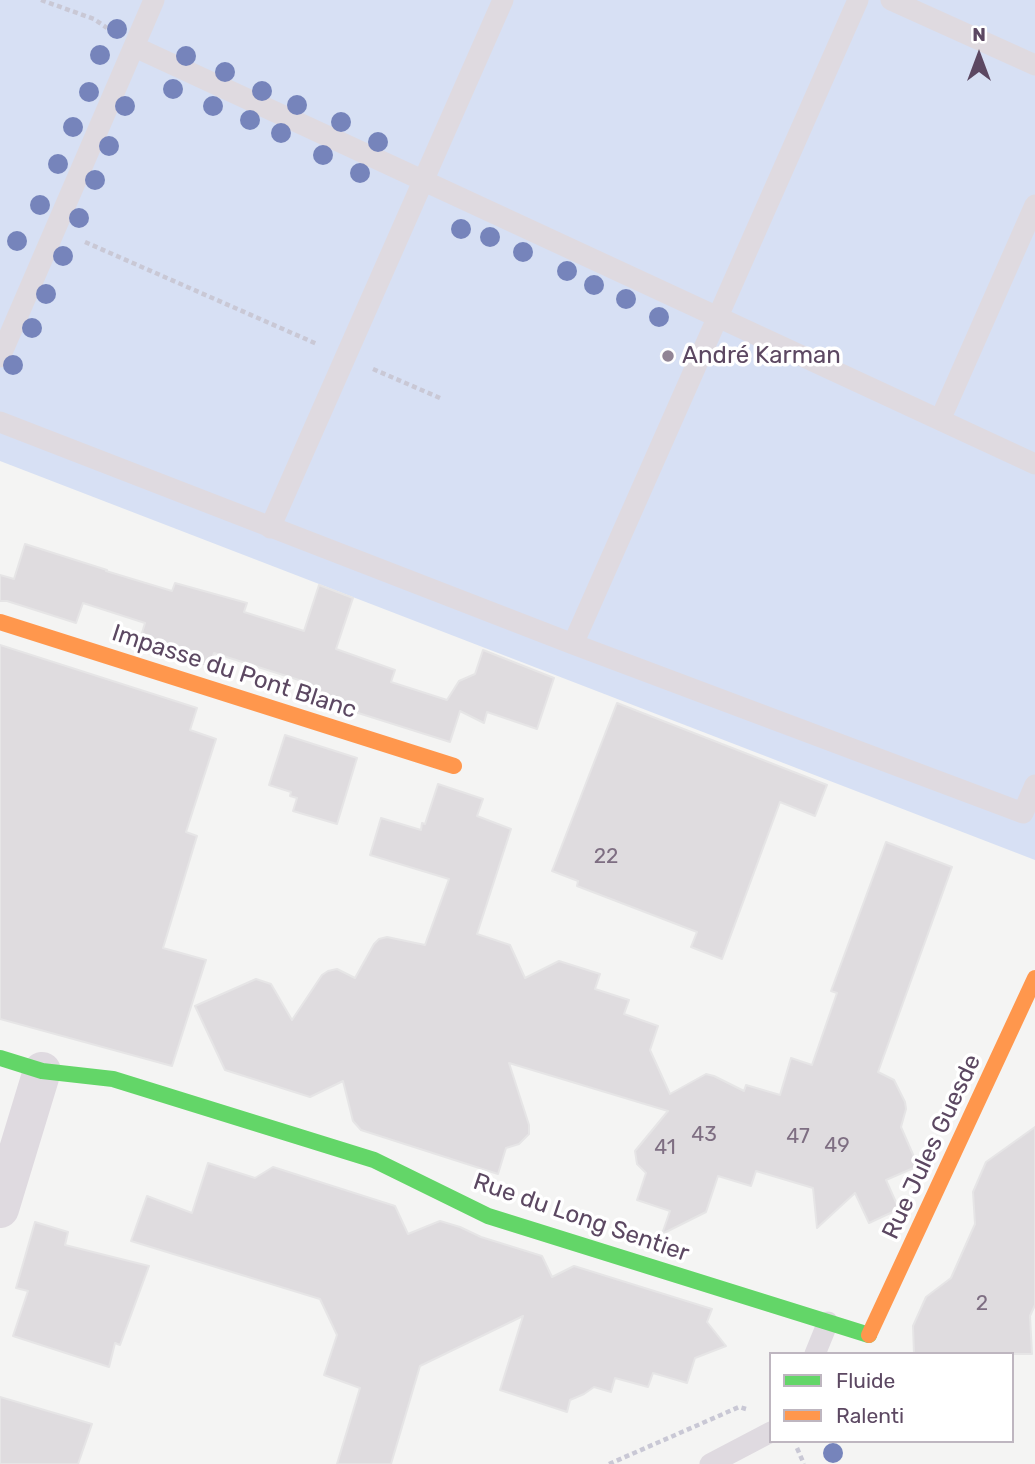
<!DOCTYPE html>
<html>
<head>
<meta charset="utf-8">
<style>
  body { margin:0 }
  #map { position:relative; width:1035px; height:1464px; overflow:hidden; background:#f4f4f3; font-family:Rubik,sans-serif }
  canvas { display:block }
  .legend { position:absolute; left:769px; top:1352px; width:245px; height:91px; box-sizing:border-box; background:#fff; border:2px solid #beb6c0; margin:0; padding:9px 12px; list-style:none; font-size:21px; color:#5c4862 }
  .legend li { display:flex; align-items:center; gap:14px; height:35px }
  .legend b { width:35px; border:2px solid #beb6c0 }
  .north { position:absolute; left:944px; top:21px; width:70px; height:70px; -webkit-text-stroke:5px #fff; paint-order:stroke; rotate:0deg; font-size:19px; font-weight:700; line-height:28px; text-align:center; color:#5c4862 }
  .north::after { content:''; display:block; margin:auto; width:24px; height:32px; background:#5c4862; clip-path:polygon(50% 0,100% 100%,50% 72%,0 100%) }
</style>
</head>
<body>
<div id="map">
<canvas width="1035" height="1464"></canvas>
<ul class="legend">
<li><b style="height:9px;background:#63d668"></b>Fluide</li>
<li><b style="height:9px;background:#ff974d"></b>Ralenti</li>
</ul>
<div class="north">N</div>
</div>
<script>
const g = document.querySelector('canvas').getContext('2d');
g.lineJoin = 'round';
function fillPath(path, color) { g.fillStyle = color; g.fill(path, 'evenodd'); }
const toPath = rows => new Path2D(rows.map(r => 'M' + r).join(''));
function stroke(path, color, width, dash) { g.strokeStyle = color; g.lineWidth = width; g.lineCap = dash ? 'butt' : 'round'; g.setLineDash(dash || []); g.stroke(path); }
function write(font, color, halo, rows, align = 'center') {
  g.font = font + ' Rubik,sans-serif'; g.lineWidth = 7; g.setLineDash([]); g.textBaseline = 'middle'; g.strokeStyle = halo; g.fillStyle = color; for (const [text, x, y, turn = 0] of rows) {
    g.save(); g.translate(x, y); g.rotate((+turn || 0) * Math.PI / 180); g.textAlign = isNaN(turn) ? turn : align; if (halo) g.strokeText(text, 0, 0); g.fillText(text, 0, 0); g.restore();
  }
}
fillPath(toPath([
  [0,0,1035,0,1035,860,0,461]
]), '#d7e0f4');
const building = toPath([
  [25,544,107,570,106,571,172,591,175,583,247,603,244,612,304,631,319,585,353,598,336,649,395,670,391,682,447,700,459,681,475,674,483,650,554,678,537,729,487,712,484,723,460,711,450,742,298,694,302,681,214,653,210,666,139,643,145,623,83,603,76,623,7,601,0,601,0,575,14,579,25,544],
  [0,645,197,708,190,730,216,739,186,832,197,836,163,948,206,960,172,1066,0,1019,0,645],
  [617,703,827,785,815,816,780,802,722,959,691,947,697,932,577,886,578,881,552,871,617,703],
  [285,735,357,758,337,824,293,811,297,798,290,796,291,792,269,785,285,735],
  [438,784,483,799,477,816,511,829,477,934,510,945,525,978,559,961,600,974,595,989,629,1000,624,1014,658,1026,650,1050,670,1094,706,1074,714,1076,744,1091,746,1085,780,1095,791,1058,812,1065,837,993,831,991,886,842,952,867,878,1072,894,1080,905,1102,906,1109,901,1127,918,1166,886,1180,899,1209,869,1223,855,1193,817,1228,813,1188,756,1171,751,1186,718,1176,706,1212,662,1234,670,1211,637,1200,646,1173,637,1164,635,1151,668,1111,509,1063,529,1125,529,1134,519,1144,506,1148,498,1174,361,1130,353,1121,343,1081,310,1097,225,1070,195,1006,256,979,271,984,292,1020,322,975,328,971,337,969,355,978,374,944,379,939,387,937,425,945,449,879,370,855,381,818,421,830,422,823,425,824,438,784],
  [1035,1127,1035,1305,1030,1316,1032,1354,914,1354,913,1326,926,1297,951,1278,975,1224,973,1192,986,1162,1035,1127],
  [208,1163,255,1178,273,1167,395,1206,408,1234,440,1221,460,1227,481,1237,542,1256,552,1277,574,1266,712,1309,707,1322,726,1346,695,1358,687,1383,653,1373,648,1387,615,1378,611,1392,594,1387,584,1394,570,1400,567,1412,500,1390,523,1316,420,1366,391,1464,337,1464,360,1388,324,1375,337,1335,320,1299,131,1241,147,1196,192,1213,208,1163],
  [35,1222,68,1232,65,1245,149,1266,120,1345,115,1343,109,1367,13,1336,28,1291,16,1288,35,1222],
  [0,1397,92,1424,78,1464,0,1464,0,1397]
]);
fillPath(building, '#dfdcdf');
stroke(building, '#e6e5e6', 2);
stroke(toPath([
  [41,0,94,19,107,28],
  [85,242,317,344],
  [373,369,440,398],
  [797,1448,804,1464],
  [609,1464,739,1407,746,1409]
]), '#c9c8d5', 4.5, [5, 3.5]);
stroke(toPath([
  [891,0,1035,65],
  [135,47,1035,464],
  [0,357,154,0],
  [940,420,1035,205],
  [0,422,573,644,1023,813,1035,785],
  [270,528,503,0],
  [573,644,858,0],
  [815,1354,828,1322],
  [710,1464,771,1432]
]), '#dfdae0', 21);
stroke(toPath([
  [0,1209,42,1071]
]), '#dfdae0', 38);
stroke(toPath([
  [0,1058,42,1071,113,1079,374,1160,488,1216,869,1335]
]), '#63d668', 16);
stroke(toPath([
  [0,622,454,766],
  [869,1335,1035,978]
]), '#ff974d', 16);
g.fillStyle = '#7684bb';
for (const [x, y] of [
  [117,29],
  [100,55],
  [186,56],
  [225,72],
  [173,89],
  [262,91],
  [89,92],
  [297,105],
  [125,106],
  [213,106],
  [250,120],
  [341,122],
  [73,127],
  [281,133],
  [378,142],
  [109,146],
  [323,155],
  [58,164],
  [360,173],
  [95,180],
  [40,205],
  [79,218],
  [461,229],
  [490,237],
  [17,241],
  [523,252],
  [63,256],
  [567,271],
  [594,285],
  [46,294],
  [626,299],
  [659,317],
  [32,328],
  [13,365],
  [833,1453]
]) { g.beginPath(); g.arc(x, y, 10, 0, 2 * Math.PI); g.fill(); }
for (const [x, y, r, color] of [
  [668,356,7,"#918495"]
]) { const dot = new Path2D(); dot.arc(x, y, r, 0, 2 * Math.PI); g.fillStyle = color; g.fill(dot); stroke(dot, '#fff', 2.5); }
write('21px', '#7e6e82', null, [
  ["22",606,857],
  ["43",704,1135],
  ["47",798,1137],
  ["49",837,1146],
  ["41",665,1148],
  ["2",982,1304]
]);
write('24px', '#5c4862', '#fff', [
  ["André Karman",682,356]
], 'left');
write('24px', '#5c4862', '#fff', [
  ["Impasse du Pont Blanc",234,672,18],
  ["Rue Jules Guesde",932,1147,-65],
  ["Rue du Long Sentier",581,1218,19]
]);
</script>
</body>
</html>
